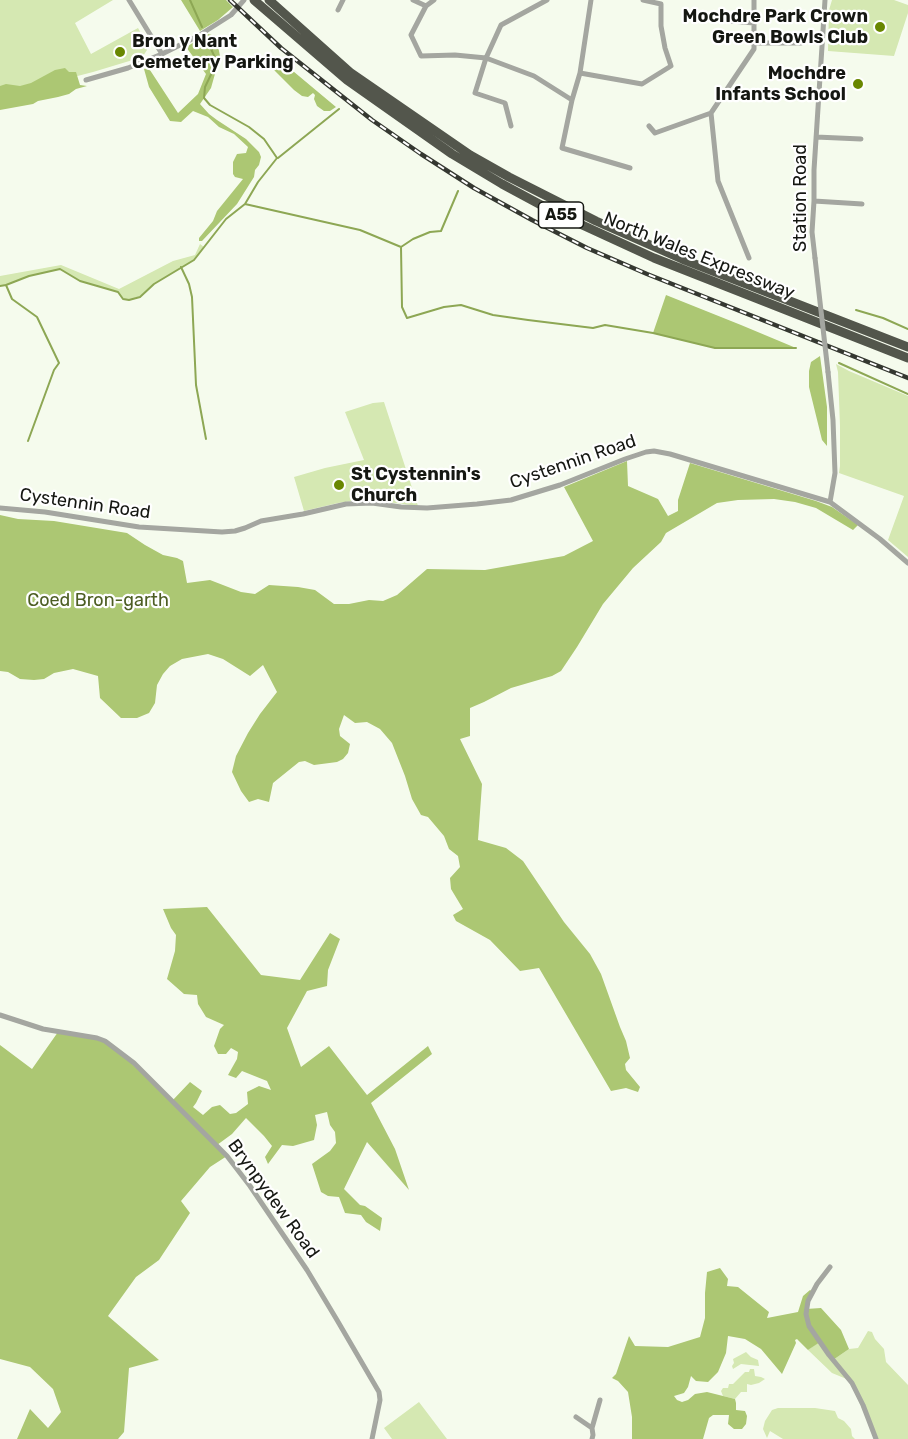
<!DOCTYPE html>
<html>
<head>
<meta charset="utf-8">
<style>
  body { margin:0 }
  canvas { display:block; background:#f5fbed }
</style>
</head>
<body>
<canvas width="908" height="1439"></canvas>
<script>
const g = document.querySelector('canvas').getContext('2d');
g.lineJoin = 'round';
function fillPath(path, color) { g.fillStyle = color; g.fill(path, 'evenodd'); }
const toPath = rows => new Path2D(rows.map(r => 'M' + r).join(''));
function stroke(path, color, width, dash) { g.strokeStyle = color; g.lineWidth = width; g.lineCap = dash ? 'butt' : 'round'; g.setLineDash(dash || []); g.stroke(path); }
function write(font, color, halo, rows, align = 'center') {
  g.font = font + ' Rubik,sans-serif'; g.lineWidth = 4.5; g.setLineDash([]); g.textBaseline = 'middle'; g.strokeStyle = halo; g.fillStyle = color; for (const [text, x, y, turn = 0] of rows) {
    g.save(); g.translate(x, y); g.rotate((+turn || 0) * Math.PI / 180); g.textAlign = isNaN(turn) ? turn : align; if (halo) g.strokeText(text, 0, 0); g.fillText(text, 0, 0); g.restore();
  }
}
fillPath(toPath([
  [0,0,113,0,75,23,91,54,138,28,147,44,147,50,143,56,136,59,93,72,0,96],
  [832,0,894,0,908,5,908,13,894,56,828,51,829,10],
  [200,244,204,247,194,260,154,284,140,296,129,300,123,299,118,292,80,281,60,269,29,276,6,285,0,286,0,276,61,265,119,289,173,261,195,255],
  [836,364,849,371,908,396,908,557,888,540,904,496,839,473,840,466,840,426,838,372],
  [384,402,418,506,366,499,338,503,304,511,294,477,325,468,364,460,345,412,373,403],
  [868,1331,872,1332,875,1339,884,1349,886,1362,908,1385,908,1439,876,1439,849,1380,832,1373,808,1350,819,1342,833,1360,849,1349,858,1348],
  [746,1352,751,1357,758,1360,759,1366,741,1364,733,1369,732,1366,734,1363,733,1359],
  [750,1369,754,1369,755,1376,761,1377,765,1379,759,1383,751,1385,747,1384,747,1392,741,1392,735,1399,723,1396,721,1391,723,1388,728,1388,729,1384,733,1384,745,1372,749,1372],
  [419,1402,447,1439,392,1439,384,1428],
  [778,1408,815,1408,835,1411,838,1418,844,1421,851,1429,852,1436,855,1439,783,1439,770,1431,767,1438,763,1429,765,1421,772,1410]
]), '#d5e8b2');
fillPath(toPath([
  [181,0,226,0,233,7,218,20,200,31],
  [208,34,216,36,220,56,211,88,200,104,209,114,217,120,246,139,259,152,261,157,259,165,255,170,254,177,237,204,202,241,199,241,199,238,213,221,217,211,243,179,235,177,233,174,233,162,237,154,246,153,248,147,234,134,219,127,208,117,193,111,181,122,170,121,149,87,144,69,148,67,178,113,198,94,206,74,186,47],
  [275,56,336,107,330,111,324,111,317,106,314,99,315,95,313,93,308,97,302,96,294,90,267,63],
  [65,68,69,72,76,72,80,85,87,86,76,89,69,94,58,97,38,101,33,104,0,110,0,86,6,84,20,86,31,83,55,70],
  [666,295,741,325,796,348,715,348,653,333],
  [820,356,827,407,827,446,822,440,809,387,809,371,811,362],
  [627,461,628,486,658,499,668,516,678,511,678,500,690,463,816,501,832,507,858,525,853,530,816,508,795,502,774,499,738,500,717,503,666,533,661,542,633,568,603,604,577,647,561,671,552,676,511,688,484,702,470,708,470,736,460,739,482,784,478,840,506,848,523,861,564,922,590,954,601,974,620,1027,626,1041,630,1058,625,1064,626,1070,640,1087,638,1092,626,1088,611,1091,539,968,520,971,490,940,456,921,453,915,463,909,451,889,450,878,460,867,458,856,449,849,444,836,428,817,421,815,412,799,405,776,392,743,380,729,367,722,355,723,344,715,339,729,340,736,350,744,348,753,343,759,337,762,314,765,305,761,299,762,273,783,269,802,258,799,249,802,241,791,232,772,236,756,248,733,260,714,277,692,263,665,250,676,223,659,208,654,182,659,170,666,163,674,157,685,155,703,149,713,137,718,121,718,100,698,98,676,73,669,54,673,44,679,34,680,20,679,8,672,0,671,0,515,18,519,54,521,127,533,145,545,163,555,177,558,183,561,187,583,210,580,241,592,255,594,269,585,298,587,315,590,334,604,349,604,369,600,383,601,397,595,427,569,485,570,564,556,593,541,564,487],
  [207,907,261,975,300,980,330,933,340,939,328,970,327,986,307,991,287,1028,301,1067,329,1046,367,1095,428,1046,432,1054,371,1103,395,1149,409,1190,367,1142,344,1189,360,1205,365,1206,382,1218,380,1231,366,1222,361,1215,345,1213,339,1197,328,1196,321,1192,312,1164,330,1151,336,1143,335,1132,330,1125,327,1112,315,1115,317,1125,314,1140,293,1146,282,1145,268,1164,265,1157,272,1146,264,1136,246,1118,232,1134,217,1145,227,1156,210,1167,181,1201,190,1213,159,1260,136,1277,108,1316,159,1360,129,1368,124,1432,118,1439,17,1439,30,1409,48,1428,61,1412,53,1389,30,1367,0,1359,0,1045,32,1069,58,1032,97,1038,115,1048,172,1101,190,1082,202,1091,196,1103,193,1107,203,1115,212,1107,220,1105,230,1114,236,1113,248,1104,247,1092,259,1086,271,1090,267,1081,242,1071,236,1078,228,1075,237,1059,238,1052,231,1048,226,1054,218,1054,214,1046,220,1029,224,1025,206,1017,198,1004,197,995,184,994,167,979,175,951,176,935,171,928,163,909],
  [720,1268,728,1279,727,1286,738,1287,769,1312,767,1318,798,1312,803,1296,810,1290,813,1292,806,1309,821,1308,841,1330,849,1349,833,1360,820,1342,808,1350,797,1339,795,1340,796,1343,782,1374,761,1349,745,1339,728,1336,726,1353,718,1372,708,1382,696,1381,691,1376,688,1387,684,1393,674,1396,677,1400,682,1402,688,1400,695,1394,707,1392,735,1399,736,1403,736,1410,745,1411,747,1416,746,1424,742,1429,734,1429,728,1424,729,1415,713,1415,709,1418,703,1439,632,1439,632,1417,628,1392,618,1381,612,1378,616,1374,629,1336,635,1346,668,1347,700,1337,705,1318,705,1293,707,1272]
]), '#acc773');
stroke(toPath([
  [190,0,202,27],
  [278,158,339,109],
  [245,204,360,230,401,247,402,307,407,318,444,307,461,305,493,315,528,320,593,328,605,325,653,333,715,348,796,348],
  [401,247,413,239,430,232,441,231,458,191],
  [181,267,189,284,192,297,196,385,206,439],
  [6,285,12,299,37,317,59,363,54,370,28,441],
  [0,286,6,285,29,276,60,269,80,281,118,292,123,299,129,300,140,297,154,284,194,260,226,219,245,204,258,182,277,158,264,139,249,127,210,105,204,98,205,87,217,62,206,38],
  [856,310,883,318,908,329],
  [839,363,908,394]
]), '#8da754', 2);
stroke(toPath([
  [129,0,162,54],
  [413,0,426,6],
  [434,0,426,6,411,35,421,56,455,55,486,58,534,76,572,100],
  [591,0,580,73,572,100,562,148,630,168],
  [338,10,343,0],
  [696,18,754,23],
  [754,43,801,43],
  [580,73,642,84,671,66,665,48,661,26,661,4,643,0],
  [86,80,128,68,162,54,198,36,231,15,244,0],
  [511,126,505,103,475,93,486,58,501,25,547,0],
  [649,126,655,133,711,113],
  [816,137,861,139],
  [814,201,862,204],
  [749,258,718,181,711,113,754,49,754,0],
  [815,258,812,232,814,201,814,170,825,0],
  [828,372,833,420,835,473,830,502],
  [0,508,45,512,139,527,222,532,235,531,245,528,261,521,303,514,346,504,372,503,401,507,427,508,477,504,511,500,560,485,625,459,646,452,654,451,670,454,830,502,880,539,908,563],
  [0,1015,43,1029,97,1038,105,1041,134,1063,227,1156,250,1186,307,1270,337,1320,379,1392,380,1400,372,1439],
  [830,1267,817,1284,808,1301,806,1314,809,1326,829,1355,852,1383,863,1405,876,1439],
  [576,1417,592,1428,593,1435,592,1439],
  [592,1428,600,1400]
]), '#a4a6a0', 5);
stroke(toPath([
  [254,0,347,80,452,154,502,184,554,212,654,258,908,358],
  [269,0,351,73,470,155,509,177,596,221,682,259,908,347]
]), '#53564c', 9);
const rail = toPath([
  [230,0,281,48,372,120,421,154,474,188,532,220,587,248,647,274,908,378]
]);
stroke(rail, '#353831', 4.5);
stroke(rail, '#fff', 2, [7]);
stroke(toPath([
  [815,258,828,372]
]), '#a4a6a0', 5);
for (const [x, y, r, color] of [
  [880,27,6,"#698700"],
  [120,52,6,"#698700"],
  [858,84,6,"#698700"],
  [339,485,6,"#698700"]
]) { const dot = new Path2D(); dot.arc(x, y, r, 0, 2 * Math.PI); g.fillStyle = color; g.fill(dot); stroke(dot, '#fff', 2); }
for (const [x, y, w] of [
  [561,215,45]
]) { const box = new Path2D(); box.roundRect(x - w / 2, y - 13, w, 26, 4.5); g.fillStyle = '#fff'; g.fill(box); stroke(box, '#151712', 1.5); }
write('bold 16px', '#151712', null, [
  ["A55",561,215]
]);
write('bold 18px', '#151712', '#fff', [
  ["Mochdre Park Crown",868,17],
  ["Green Bowls Club",868,38],
  ["Bron y Nant",132,42,"left"],
  ["Cemetery Parking",132,63,"left"],
  ["Mochdre",846,74],
  ["Infants School",846,95],
  ["St Cystennin's",351,475,"left"],
  ["Church",351,496,"left"]
], 'right');
write('18px', '#151712', '#fff', [
  ["Station Road",801,198,-90],
  ["North Wales Expressway",699,256,22],
  ["Cystennin Road",573,462,-19],
  ["Cystennin Road",85,504,8],
  ["Brynpydew Road",273,1199,54]
]);
write('18px', '#4d5e23', '#fff', [
  ["Coed Bron-garth",98,601]
]);
</script>
</body>
</html>
